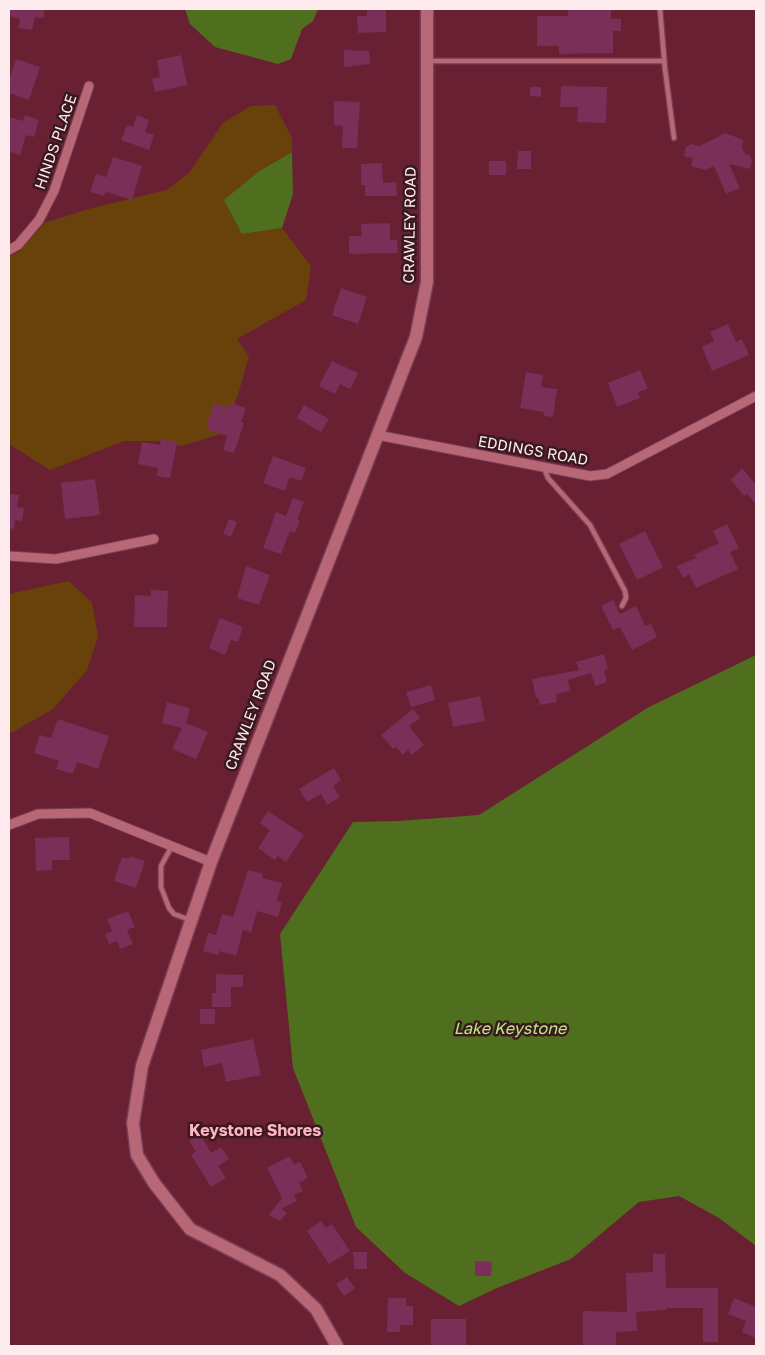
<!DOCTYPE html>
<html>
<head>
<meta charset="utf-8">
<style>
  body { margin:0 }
  #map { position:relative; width:765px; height:1355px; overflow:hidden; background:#682032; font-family:"Golos Text",sans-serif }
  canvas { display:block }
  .frame { position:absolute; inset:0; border:10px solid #feebee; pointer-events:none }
</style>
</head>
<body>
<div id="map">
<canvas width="765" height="1355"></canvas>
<div class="frame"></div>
</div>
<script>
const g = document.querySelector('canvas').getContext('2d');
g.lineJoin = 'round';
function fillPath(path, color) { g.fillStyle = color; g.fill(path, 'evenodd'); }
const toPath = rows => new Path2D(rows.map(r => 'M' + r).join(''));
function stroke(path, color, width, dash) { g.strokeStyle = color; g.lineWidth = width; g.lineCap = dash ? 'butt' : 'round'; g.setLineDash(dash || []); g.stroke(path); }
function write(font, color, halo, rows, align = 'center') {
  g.font = font + ' "Golos Text",sans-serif'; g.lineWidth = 5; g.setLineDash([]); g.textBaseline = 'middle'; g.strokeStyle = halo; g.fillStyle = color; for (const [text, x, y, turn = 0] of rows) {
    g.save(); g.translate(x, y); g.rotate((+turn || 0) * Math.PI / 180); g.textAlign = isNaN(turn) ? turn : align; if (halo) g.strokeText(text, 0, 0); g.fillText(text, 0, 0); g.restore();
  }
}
fillPath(toPath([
  [275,105,292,138,292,152,258,172,242,234,282,228,311,266,306,300,237,339,249,356,238,395,221,434,181,446,164,441,124,441,50,470,9,444,9,257,20,251,44,223,92,208,167,190,189,173,223,123,251,106],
  [69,581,92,603,98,636,87,670,53,709,13,732,9,732,9,594]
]), '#69420b');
fillPath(toPath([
  [185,9,318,9,313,21,302,29,291,59,278,64,215,47,190,24],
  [292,152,293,194,282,228,242,234,224,200,258,172],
  [756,655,756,1246,719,1218,679,1196,639,1202,571,1259,497,1288,459,1306,405,1273,356,1227,293,1068,280,934,353,822,399,821,479,815,649,707]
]), '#4f6f1e');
fillPath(toPath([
  [9,9,45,9,43,18,35,17,32,30,18,28,20,19,9,16],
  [367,9,386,9,386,32,358,33,357,16,367,16],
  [568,9,611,9,611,19,621,19,621,31,613,31,613,53,559,54,559,46,537,46,537,16,568,16],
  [344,50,369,51,370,64,344,67],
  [181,55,187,85,155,92,152,79,160,77,157,60],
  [16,59,40,67,29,100,9,93,9,74,11,75],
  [561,86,607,87,606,123,577,122,578,107,560,107],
  [530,87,541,87,541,97,530,96],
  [334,101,360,102,357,148,342,148,343,126,334,125],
  [25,115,39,120,34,137,26,135,20,155,9,151,9,117,23,121],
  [137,115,149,120,145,132,154,135,149,150,121,140,127,125,133,127],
  [726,133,743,140,742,148,745,154,750,155,752,160,750,169,729,164,740,188,726,194,714,166,705,170,691,166,693,158,684,156,686,147,692,144,699,146],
  [518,151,531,151,531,169,517,169],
  [113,157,142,166,132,200,106,192,104,196,90,192,96,174,106,177],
  [489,161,506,161,506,175,489,175],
  [382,163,383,183,396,182,397,196,365,196,365,185,361,185,361,164],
  [390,223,390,240,397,240,398,253,349,254,349,236,362,236,361,224],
  [341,288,367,297,358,324,332,315],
  [728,324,736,342,742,339,749,355,712,371,702,347,714,341,710,332],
  [332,361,358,373,350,389,340,384,335,394,319,386],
  [640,370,648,389,638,392,640,398,617,407,608,383],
  [526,372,543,375,541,387,557,389,553,417,544,416,544,412,520,408],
  [214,403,230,408,231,403,246,408,241,422,244,423,234,453,223,450,227,436,206,429],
  [304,405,329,419,321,432,297,418],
  [161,439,177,442,170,478,156,476,158,468,138,464,142,442,160,445],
  [273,456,306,468,301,481,290,477,285,491,263,483],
  [742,468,756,485,756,504,747,494,744,496,731,480],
  [95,479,100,515,65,519,61,483],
  [9,494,19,495,17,507,24,508,22,521,15,520,14,529,9,528],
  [293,498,304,502,297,520,300,521,295,533,290,531,281,554,263,548,276,512,286,516],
  [229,519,237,522,231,537,223,534],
  [727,524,739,548,730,552,738,569,696,588,689,574,683,578,677,566,696,558,694,555,719,543,713,531],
  [645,531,663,567,637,580,619,544],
  [246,566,270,575,259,605,237,598],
  [151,590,168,591,167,627,134,627,135,595,151,596],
  [613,600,620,614,636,606,645,626,651,624,657,637,632,650,620,627,613,630,601,606],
  [220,618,243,627,238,642,231,640,225,655,209,648],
  [604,654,608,669,604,671,607,682,595,686,591,673,568,680,570,691,556,694,557,702,540,705,538,697,536,698,532,679,579,670,576,662],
  [431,685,435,700,411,707,406,692],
  [480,696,485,721,453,727,448,703],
  [167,702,190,708,186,723,208,732,196,759,172,749,182,728,162,723],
  [413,709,420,718,409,726,424,745,412,755,408,750,403,755,396,747,393,749,381,735],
  [58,719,109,736,98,769,77,762,73,774,56,769,59,761,34,753,40,735,51,738],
  [334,768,341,780,333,786,340,797,327,805,321,794,307,802,299,789],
  [268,811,304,835,286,862,278,856,275,860,258,848,270,830,260,823],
  [69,837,70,860,52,860,52,870,36,871,35,838],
  [130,856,145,861,136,888,114,881,122,857,129,859],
  [248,870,263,874,262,878,282,883,277,901,282,902,278,917,257,911,251,932,243,930,236,956,219,951,218,955,203,951,208,933,216,935,222,914,233,917],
  [128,911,135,927,127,930,133,944,120,949,117,941,109,944,105,934,112,931,107,919],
  [216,974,243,975,243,987,231,987,231,1007,212,1007,212,993,216,993],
  [200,1009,215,1009,215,1024,200,1024],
  [253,1039,261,1075,226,1082,222,1063,204,1067,201,1050],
  [200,1134,211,1153,221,1147,229,1159,218,1166,226,1178,211,1187,191,1155,196,1152,189,1141],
  [290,1156,294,1165,300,1162,308,1178,299,1183,303,1191,294,1195,297,1201,281,1209,287,1213,280,1221,269,1215,282,1198,267,1168],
  [321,1221,326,1228,332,1224,350,1251,329,1264,307,1231],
  [353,1252,367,1252,367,1269,354,1269],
  [653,1254,665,1254,666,1288,718,1288,718,1342,703,1342,703,1308,666,1308,666,1310,636,1312,637,1331,616,1332,616,1346,583,1345,583,1311,627,1312,626,1273,653,1272],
  [475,1261,492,1262,491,1276,475,1276],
  [347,1277,355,1288,344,1296,336,1284],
  [388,1298,406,1298,406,1306,413,1306,413,1325,400,1325,400,1332,387,1332],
  [734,1298,756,1307,756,1338,742,1332,746,1321,728,1314],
  [431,1319,466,1319,466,1346,431,1346]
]), '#792f58');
const lane = toPath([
  [660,9,665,69,674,138],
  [428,61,664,61],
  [544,468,548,478,590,525,625,591,626,598,622,606],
  [172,846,161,866,161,887,169,908,174,914,190,920]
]);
const street = toPath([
  [9,250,18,245,39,220,54,191,89,86],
  [377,435,590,476,607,474,756,396],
  [9,556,56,559,154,539],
  [9,825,38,814,90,813,211,862]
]);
const secondary = toPath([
  [337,1346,316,1309,280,1275,190,1229,154,1183,137,1155,133,1123,142,1066,211,862,416,337,427,282,427,9]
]);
stroke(lane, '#793e51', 7);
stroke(street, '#793e51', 11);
stroke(secondary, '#793e51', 15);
stroke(lane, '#b86776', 4.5);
stroke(street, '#b86776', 9);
stroke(secondary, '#b86776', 12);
write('15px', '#feebee', '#39191f', [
  ["HINDS PLACE",56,142,-71],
  ["CRAWLEY ROAD",410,225,-89],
  ["EDDINGS ROAD",533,451,10],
  ["CRAWLEY ROAD",251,715,-69]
]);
write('italic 16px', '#bbeb80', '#39191f', [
  ["Lake Keystone",510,1029]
]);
write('bold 16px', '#feb7c2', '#39191f', [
  ["Keystone Shores",255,1131]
]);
</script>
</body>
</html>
